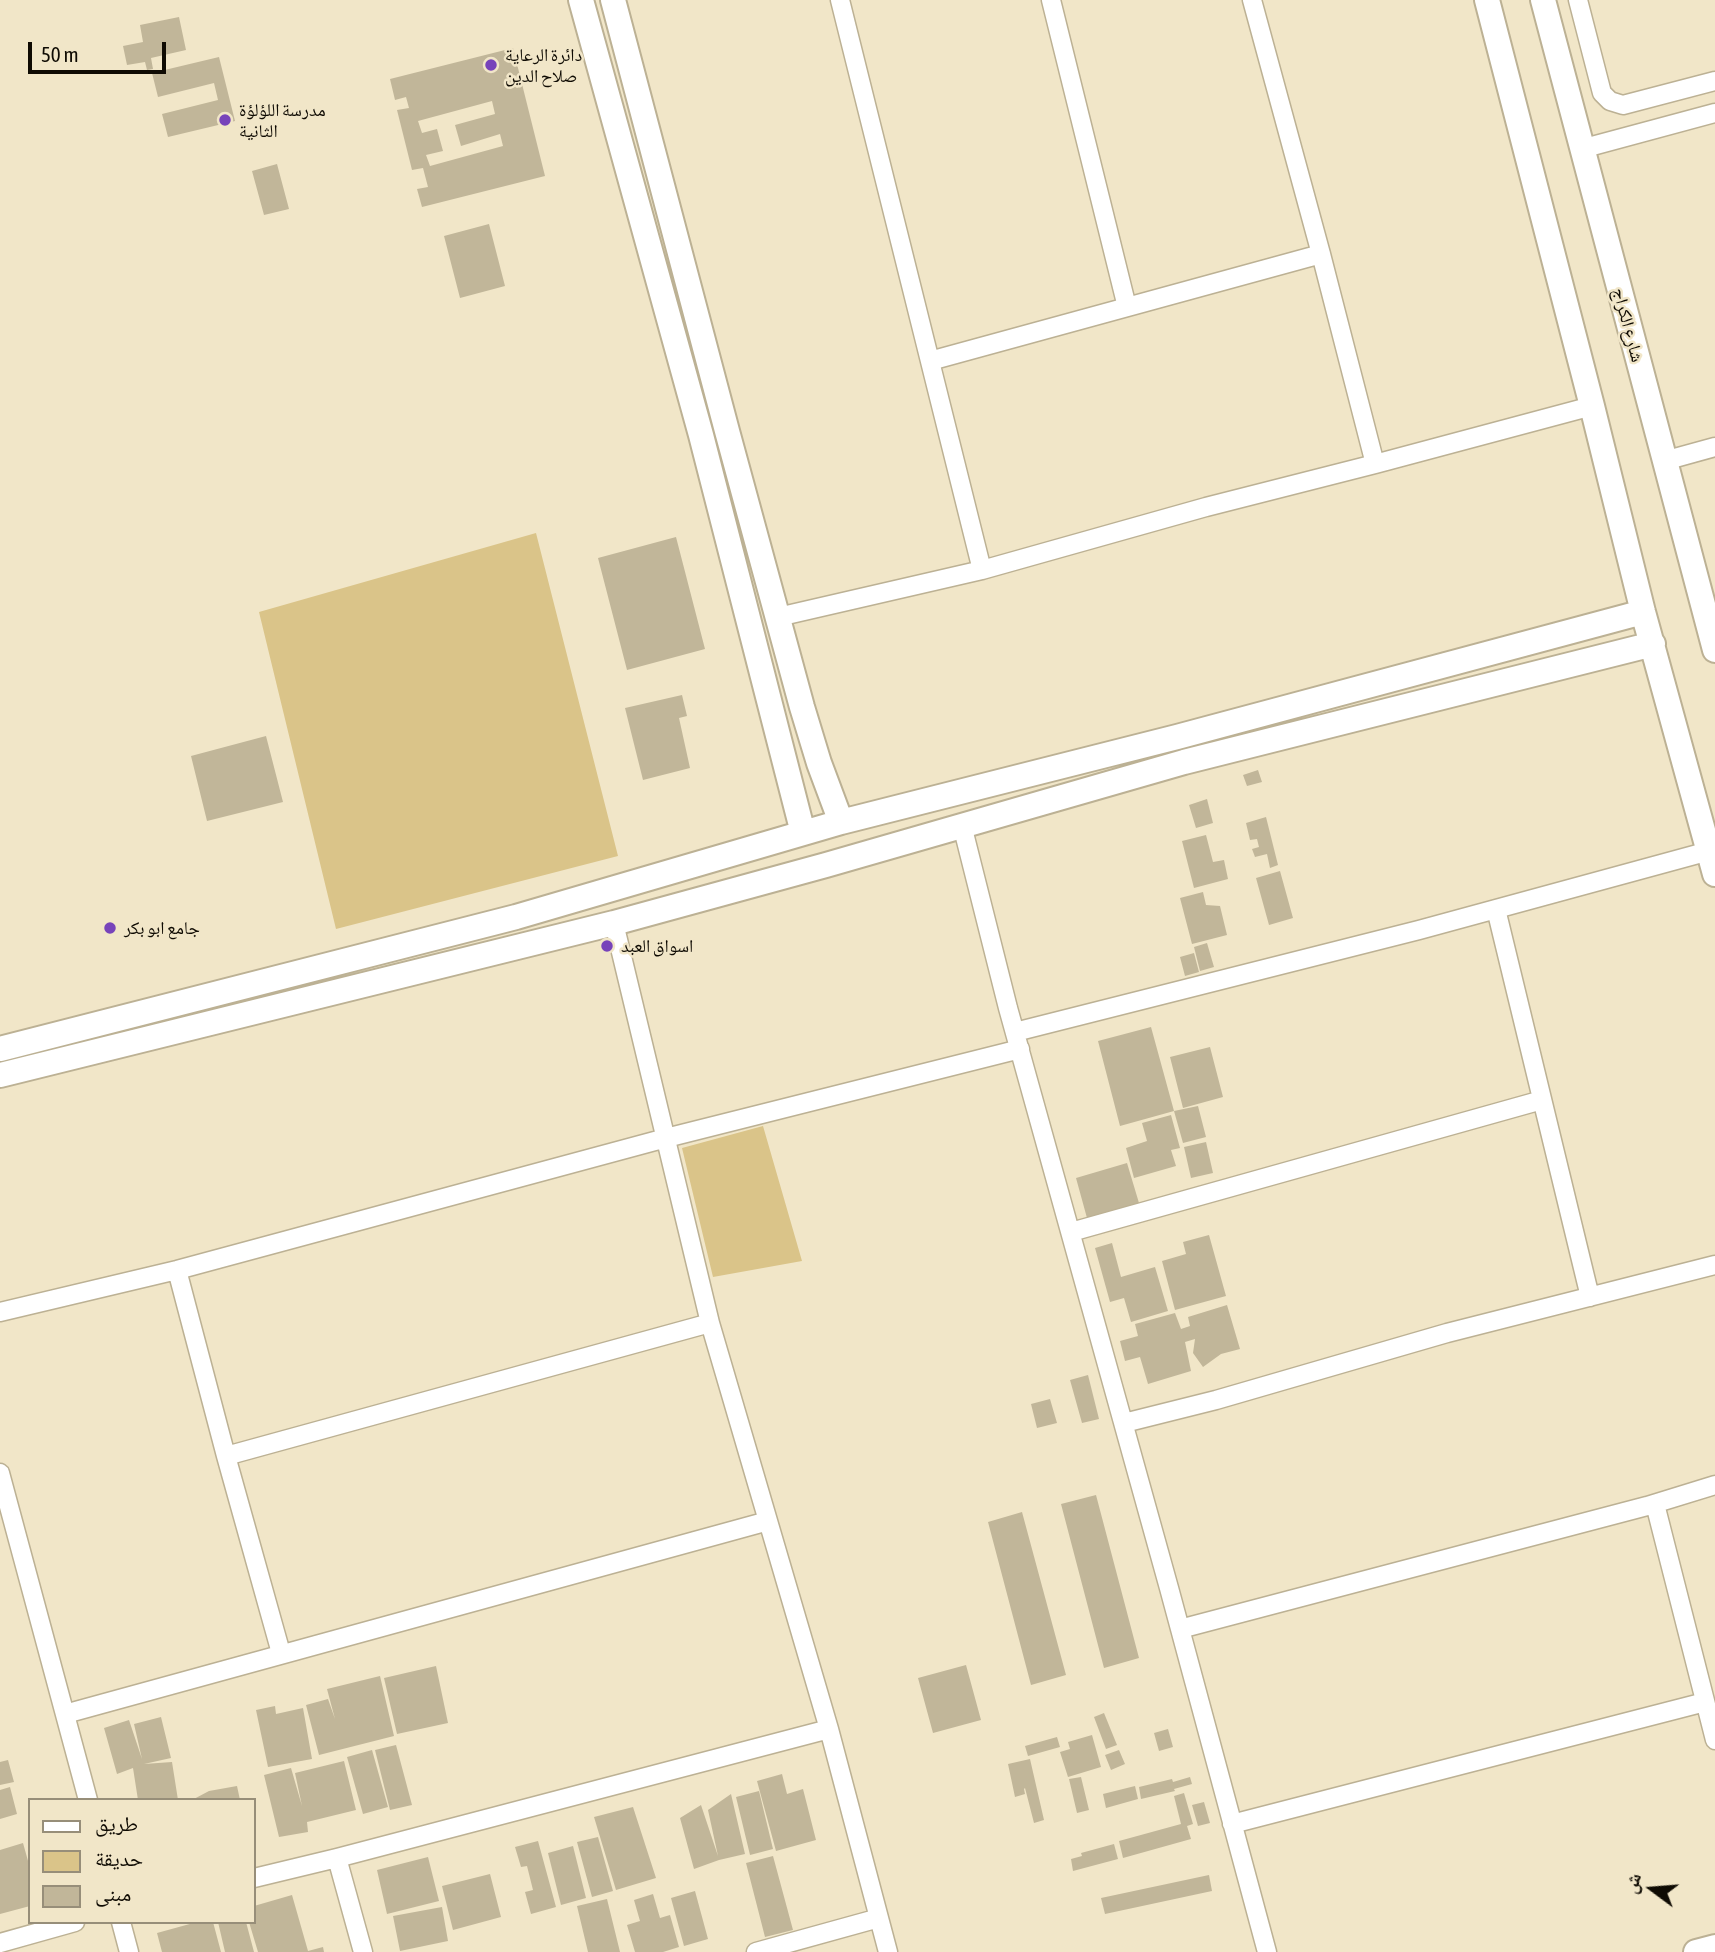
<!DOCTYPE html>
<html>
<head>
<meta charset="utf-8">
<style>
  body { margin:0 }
  #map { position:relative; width:1715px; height:1952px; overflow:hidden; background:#f1e6c8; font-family:"Asap Condensed","Noto Naskh Arabic",sans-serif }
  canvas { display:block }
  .legend { position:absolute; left:28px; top:1798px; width:228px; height:126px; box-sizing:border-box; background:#f1e6c8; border:2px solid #978e79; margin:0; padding:9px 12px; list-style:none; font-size:21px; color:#0f0b03 }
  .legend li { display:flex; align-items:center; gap:14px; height:35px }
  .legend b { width:35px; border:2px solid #978e79 }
  .north { position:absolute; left:1617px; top:1854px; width:70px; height:70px; -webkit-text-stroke:5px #f1e6c8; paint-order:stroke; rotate:286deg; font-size:19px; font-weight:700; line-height:28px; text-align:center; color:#0f0b03 }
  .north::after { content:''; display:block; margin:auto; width:24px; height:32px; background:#0f0b03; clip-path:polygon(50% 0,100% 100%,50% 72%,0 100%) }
  .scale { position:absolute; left:28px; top:42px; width:138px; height:32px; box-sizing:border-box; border:4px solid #0f0b03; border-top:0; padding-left:9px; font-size:21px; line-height:24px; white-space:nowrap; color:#0f0b03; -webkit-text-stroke:5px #f1e6c8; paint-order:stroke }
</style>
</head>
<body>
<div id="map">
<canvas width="1715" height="1952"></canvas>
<ul class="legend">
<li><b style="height:9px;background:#fff"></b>طريق</li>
<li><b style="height:19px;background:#dac489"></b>حديقة</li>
<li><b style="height:19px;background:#c1b699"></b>مبنى</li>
</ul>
<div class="north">ش</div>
<div class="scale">50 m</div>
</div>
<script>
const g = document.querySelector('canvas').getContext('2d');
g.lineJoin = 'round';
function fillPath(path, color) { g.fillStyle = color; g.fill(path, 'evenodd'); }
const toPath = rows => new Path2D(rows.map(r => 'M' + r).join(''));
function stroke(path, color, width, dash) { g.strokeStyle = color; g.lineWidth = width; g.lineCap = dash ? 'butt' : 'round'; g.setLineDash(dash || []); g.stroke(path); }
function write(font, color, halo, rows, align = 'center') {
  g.font = font + ' "Asap Condensed","Noto Naskh Arabic",sans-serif'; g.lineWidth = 5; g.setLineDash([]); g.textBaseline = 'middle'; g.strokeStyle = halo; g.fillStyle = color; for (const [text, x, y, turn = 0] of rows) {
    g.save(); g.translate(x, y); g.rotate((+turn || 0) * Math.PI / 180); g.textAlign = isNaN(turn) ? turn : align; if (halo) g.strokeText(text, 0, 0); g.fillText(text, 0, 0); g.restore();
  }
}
fillPath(toPath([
  [536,533,618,856,336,929,259,612],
  [763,1126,802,1261,713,1277,682,1148]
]), '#dac489');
fillPath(toPath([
  [179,17,186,50,151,58,153,69,147,70,145,62,127,65,123,46,143,42,140,25],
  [513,48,545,176,422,207,417,189,428,187,423,168,412,170,397,110,409,108,406,97,395,100,390,79],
  [492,101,495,114,455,125,461,146,500,134,503,146,430,166,426,155,443,151,437,129,422,133,418,121],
  [219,57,235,121,168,137,162,114,218,100,214,83,158,97,152,73],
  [277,164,289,209,264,215,252,171],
  [489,224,505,286,460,298,444,236],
  [676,537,705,649,627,670,598,558],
  [682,695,687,716,679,718,690,768,643,780,625,708],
  [266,736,283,802,207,821,191,756],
  [1258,770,1262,782,1247,786,1243,775],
  [1207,799,1213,823,1196,828,1189,805],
  [1266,817,1278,865,1270,868,1267,854,1255,857,1252,849,1259,847,1257,839,1250,840,1246,823],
  [1206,835,1213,862,1224,860,1228,879,1194,888,1182,841],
  [1280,871,1293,918,1269,925,1256,878],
  [1203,892,1206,905,1220,906,1227,935,1192,944,1180,898],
  [1207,943,1214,967,1200,971,1194,947],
  [1194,953,1199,972,1185,976,1180,957],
  [1151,1027,1174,1111,1198,1106,1206,1137,1183,1143,1174,1111,1120,1126,1098,1041],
  [1210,1047,1223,1097,1183,1108,1170,1057],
  [1171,1115,1180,1148,1171,1150,1176,1166,1134,1178,1126,1148,1147,1141,1142,1123],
  [1206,1142,1213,1173,1191,1178,1184,1147],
  [1127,1163,1139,1203,1087,1218,1076,1178],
  [1209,1235,1226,1296,1175,1310,1162,1261,1186,1254,1183,1242],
  [1112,1243,1121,1277,1155,1267,1168,1311,1131,1322,1124,1298,1110,1302,1095,1248],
  [1227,1305,1240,1349,1221,1354,1203,1367,1193,1353,1195,1339,1185,1342,1191,1371,1148,1384,1140,1357,1125,1361,1120,1341,1138,1336,1135,1324,1175,1313,1181,1329,1190,1326,1188,1317],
  [1088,1375,1099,1419,1082,1423,1070,1380],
  [1050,1399,1057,1423,1037,1428,1031,1404],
  [1096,1495,1139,1658,1104,1668,1061,1504],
  [1022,1512,1066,1675,1031,1685,988,1522],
  [966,1665,981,1720,933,1733,918,1678],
  [436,1666,448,1723,397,1734,384,1678],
  [380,1676,394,1736,319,1755,306,1705,328,1699,335,1719,327,1689],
  [275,1706,276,1714,303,1708,312,1759,268,1767,256,1710],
  [1104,1713,1117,1745,1106,1749,1094,1717],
  [161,1717,171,1758,144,1764,172,1762,178,1800,138,1800,133,1768,117,1774,104,1728,129,1720,142,1759,134,1724],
  [1168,1729,1173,1747,1159,1751,1154,1733],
  [1092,1735,1101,1767,1068,1777,1060,1752,1070,1749,1068,1742],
  [1057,1737,1060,1747,1028,1756,1025,1746],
  [396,1745,412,1805,390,1810,375,1750],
  [372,1750,388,1807,363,1814,347,1757],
  [1119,1750,1125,1764,1111,1770,1105,1755],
  [1030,1759,1044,1820,1034,1823,1025,1788,1024,1789,1025,1794,1015,1797,1008,1764],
  [8,1760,14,1782,0,1785,0,1762],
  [344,1761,356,1810,307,1822,308,1832,279,1837,264,1775,291,1768,302,1806,295,1773],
  [782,1774,787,1794,803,1789,816,1840,776,1851,757,1781],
  [1081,1777,1089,1810,1077,1813,1069,1779],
  [1190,1777,1192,1784,1174,1789,1175,1791,1141,1799,1139,1787,1172,1779,1173,1782],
  [237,1786,240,1800,192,1800,209,1791],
  [1135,1786,1138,1799,1106,1808,1103,1794],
  [10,1787,17,1814,0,1819,0,1790],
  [759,1791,773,1849,750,1855,736,1797],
  [1184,1793,1193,1824,1187,1826,1191,1839,1123,1858,1119,1841,1181,1824,1174,1796],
  [731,1794,745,1854,719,1860,694,1869,680,1818,701,1805,718,1856,708,1810],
  [1204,1802,1210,1823,1198,1826,1192,1805],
  [633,1807,656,1878,616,1890,594,1817],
  [598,1837,613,1891,592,1897,577,1842],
  [538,1841,556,1907,531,1914,525,1892,533,1890,527,1866,521,1867,515,1847],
  [23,1843,30,1868,30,1906,0,1914,0,1850],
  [1114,1844,1118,1859,1073,1871,1071,1859,1082,1856,1081,1853],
  [573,1846,586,1898,561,1905,548,1853],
  [773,1856,793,1930,765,1937,746,1863],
  [428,1857,439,1901,387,1914,377,1870],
  [490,1874,501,1917,453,1930,442,1886],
  [1209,1875,1212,1891,1105,1914,1101,1898],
  [695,1891,708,1939,684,1946,671,1898],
  [653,1894,660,1918,670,1915,679,1947,663,1952,635,1952,627,1925,640,1921,634,1900],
  [292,1895,308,1951,323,1947,324,1952,258,1952,249,1922,254,1922,254,1906],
  [607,1899,620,1952,588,1952,577,1906],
  [442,1907,448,1941,400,1951,393,1916],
  [197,1922,213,1922,221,1952,162,1952,157,1933],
  [218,1922,246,1922,254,1952,225,1952]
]), '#c1b699');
const street = toPath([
  [840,0,982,570],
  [1051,0,1127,307],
  [1252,0,1321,254,1375,464],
  [1578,0,1602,93,1610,101,1623,105,1715,81],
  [1581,149,1715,113],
  [930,361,1321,254],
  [1664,461,1715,447],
  [778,617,982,570,1206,507,1375,464,1592,406],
  [962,825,1008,1008,1169,1588,1267,1952],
  [1496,909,1590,1297],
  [614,923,710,1323,829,1729,888,1952],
  [1015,1032,1419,930,1709,851],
  [1071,1232,1542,1100],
  [177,1270,226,1456,281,1653],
  [0,1312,177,1270,666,1138,1020,1049],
  [1124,1423,1216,1400,1447,1333,1715,1265],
  [226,1456,710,1323],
  [0,1473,88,1800],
  [1655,1504,1715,1740],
  [1180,1629,1647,1506,1715,1485],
  [65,1714,768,1521],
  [1232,1824,1705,1702],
  [337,1858,363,1952],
  [254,1878,337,1858,829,1729],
  [121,1922,129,1952],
  [0,1943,75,1922],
  [756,1952,879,1918]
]);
const secondary = toPath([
  [581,0,701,435,803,833],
  [613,0,727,431,802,707,819,763,841,822],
  [1487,0,1592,406,1643,612,1715,874],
  [1543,0,1715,650],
  [0,1049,516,917,841,822,1177,737,1643,612],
  [0,1075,614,923,826,865,1184,762,1653,644],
  [1696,1952,1715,1947]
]);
stroke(street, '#bcb194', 21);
stroke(secondary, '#bcb194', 28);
stroke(street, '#fff', 18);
stroke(secondary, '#fff', 24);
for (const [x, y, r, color] of [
  [491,65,7,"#7743ba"],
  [225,120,7,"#7743ba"],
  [110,928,7,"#7743ba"],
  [607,946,7,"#7743ba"]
]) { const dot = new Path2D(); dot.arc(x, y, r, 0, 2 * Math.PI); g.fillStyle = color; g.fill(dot); stroke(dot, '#f1e6c8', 2.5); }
write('18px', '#0f0b03', '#f1e6c8', [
  ["دائرة الرعاية",505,55],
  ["صلاح الدين",505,76],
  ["مدرسة اللؤلؤة",239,110],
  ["الثانية",239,131],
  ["جامع ابو بكر",124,928],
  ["اسواق العبد",621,946]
], 'left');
write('18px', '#0f0b03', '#f1e6c8', [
  ["شارع الكراج",1628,325,75]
]);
</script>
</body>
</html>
